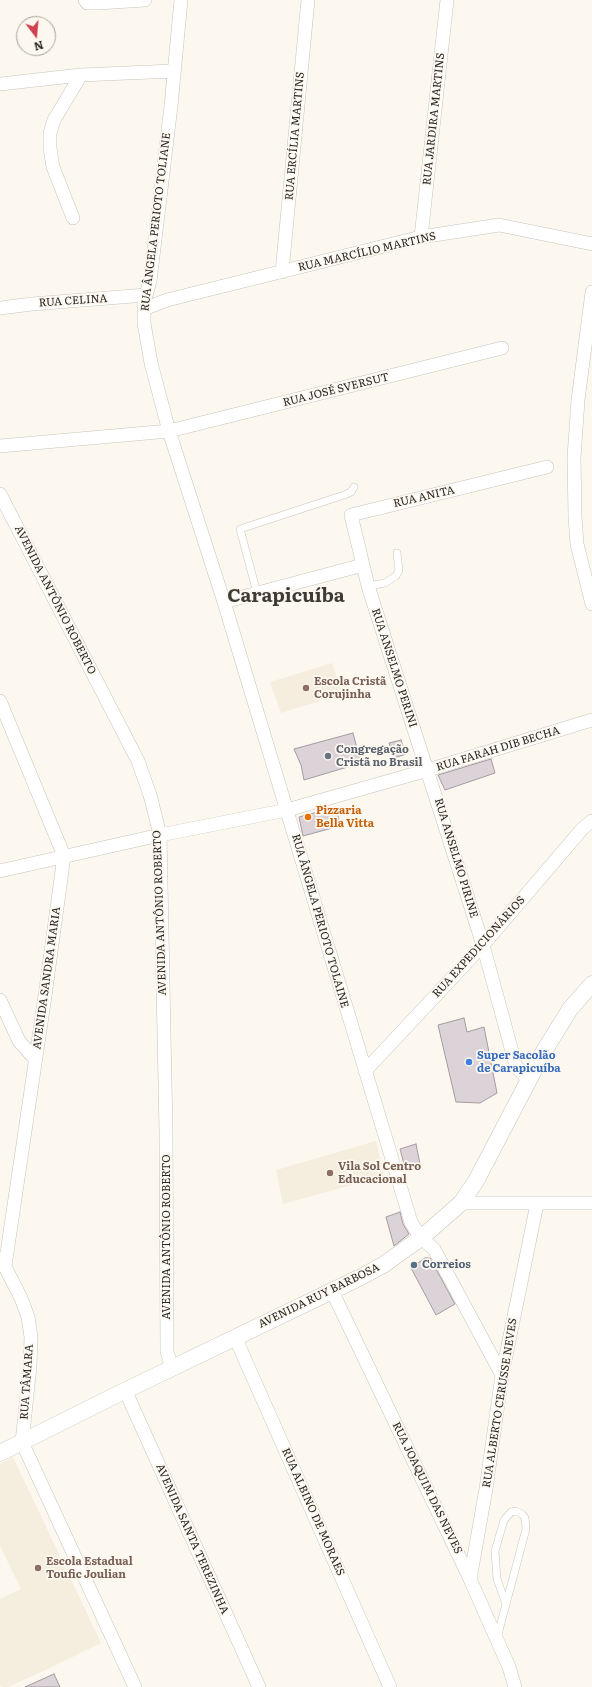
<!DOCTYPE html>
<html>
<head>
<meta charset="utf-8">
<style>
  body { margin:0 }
  #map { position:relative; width:592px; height:1687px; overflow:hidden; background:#fcf8ef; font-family:Literata,serif }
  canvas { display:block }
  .north { position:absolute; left:16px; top:16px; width:40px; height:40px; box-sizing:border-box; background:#fcf8ef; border:1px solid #a7a49d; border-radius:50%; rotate:164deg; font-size:11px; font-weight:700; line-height:16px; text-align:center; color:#282623 }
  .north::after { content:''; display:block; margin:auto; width:14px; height:18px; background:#d04050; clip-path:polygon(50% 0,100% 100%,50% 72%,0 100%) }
</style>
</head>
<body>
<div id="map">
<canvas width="592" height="1687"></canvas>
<div class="north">N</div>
</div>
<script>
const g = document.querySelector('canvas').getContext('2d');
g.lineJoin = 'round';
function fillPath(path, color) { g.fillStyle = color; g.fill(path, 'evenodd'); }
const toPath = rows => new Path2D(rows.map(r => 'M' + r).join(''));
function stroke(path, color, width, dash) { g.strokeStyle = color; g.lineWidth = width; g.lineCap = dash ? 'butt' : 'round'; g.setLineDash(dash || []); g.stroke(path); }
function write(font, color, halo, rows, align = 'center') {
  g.font = font + ' Literata,serif'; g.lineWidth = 3.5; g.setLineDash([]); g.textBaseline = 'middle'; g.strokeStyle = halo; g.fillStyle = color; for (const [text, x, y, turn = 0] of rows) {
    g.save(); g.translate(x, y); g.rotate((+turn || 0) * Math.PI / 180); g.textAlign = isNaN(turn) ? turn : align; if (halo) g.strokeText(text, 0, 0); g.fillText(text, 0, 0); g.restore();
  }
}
fillPath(toPath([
  [332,663,342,694,281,713,270,682],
  [376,1141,384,1176,283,1204,276,1170],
  [13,1457,101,1643,50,1668,8,1687,2,1687,0,1686,0,1599,21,1589,0,1546,0,1464]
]), '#f5edde');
const building = toPath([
  [353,733,361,763,304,780,301,765,294,749,353,733],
  [401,740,406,754,394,758,389,743,401,740],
  [491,759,495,773,445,790,438,775,491,759],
  [336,807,339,820,332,820,336,827,303,836,299,817,336,807],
  [464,1018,467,1032,484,1027,497,1093,480,1103,456,1102,438,1025,464,1018],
  [416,1144,420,1164,405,1168,400,1149,416,1144],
  [400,1212,403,1224,409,1234,394,1246,386,1217,400,1212],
  [425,1258,430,1258,455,1304,436,1315,411,1268,425,1258],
  [54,1674,60,1687,25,1687,54,1674]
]);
fillPath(building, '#dcd3d9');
stroke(building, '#a39ba1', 1);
const service = toPath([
  [368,586,385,583,396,576,399,570,397,553],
  [257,593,240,529,344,495,351,492,354,487],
  [497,1638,526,1529,525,1518,522,1514,516,1511,511,1512,504,1520,495,1551,497,1579,506,1604]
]);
const minor = toPath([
  [85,0,87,3,98,3,145,0],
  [181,0,171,106,150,281,144,302,144,323,151,363,169,431,224,602,411,1222,421,1238,434,1249,502,1375],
  [0,84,81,75,173,71],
  [73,218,53,167,50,148,50,133,54,120,81,75],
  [421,237,447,0],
  [282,272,308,0],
  [592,292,578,400,574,457,575,517,577,544,592,604],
  [0,308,32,304,146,295],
  [144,309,167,300,421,237,499,225,592,244],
  [0,446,169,431,502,348],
  [0,494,138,761,150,795,160,835,166,1132,167,1352,172,1368],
  [224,602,363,565],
  [0,701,64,856,45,996,5,1266],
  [0,871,160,835,287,810,428,770,592,720],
  [0,1000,19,1041,35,1059],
  [365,1071,483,945,583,828,592,821],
  [529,1081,516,1066,483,945,368,586,351,515,547,467],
  [461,1203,592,1203],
  [1,1259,21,1298,28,1317,31,1337,30,1366,22,1442,135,1687],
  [332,1291,470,1579,509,1667,515,1687],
  [235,1337,390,1687],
  [125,1390,259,1687],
  [470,1579,486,1489,502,1375,537,1204]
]);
const tertiary = toPath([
  [0,1453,112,1397,361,1277,383,1265,421,1238,461,1203,476,1181,544,1051,570,1009,592,984]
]);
stroke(service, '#c8c4bb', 8);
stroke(minor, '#c8c4bb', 14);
stroke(tertiary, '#c8c4bb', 17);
stroke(service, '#fff', 7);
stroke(minor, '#fff', 13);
stroke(tertiary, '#fff', 16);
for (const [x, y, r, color] of [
  [306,688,4,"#8d6e63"],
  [328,756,4,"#6b7280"],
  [308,817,4,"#e8710a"],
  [469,1062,4,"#3f7fe0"],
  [330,1173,4,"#8d6e63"],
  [414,1265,4,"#5c6f8a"],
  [38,1568,4,"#8d6e63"]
]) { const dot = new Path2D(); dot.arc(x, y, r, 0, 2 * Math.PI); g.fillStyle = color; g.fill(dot); stroke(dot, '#fcf8ef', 1.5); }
write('11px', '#282623', '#fcf8ef', [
  ["RUA JARDIRA MARTINS",434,119,-84],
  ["RUA ERCÍLIA MARTINS",295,136,-85],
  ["RUA ÂNGELA PERIOTO TOLIANE",156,222,-83],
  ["RUA MARCÍLIO MARTINS",367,252,-13],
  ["RUA CELINA",73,301,-4],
  ["RUA JOSÉ SVERSUT",336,390,-14],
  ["RUA ANITA",424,497,-13],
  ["AVENIDA ANTÔNIO ROBERTO",55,600,63],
  ["RUA ANSELMO PERINI",394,668,72],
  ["RUA FARAH DIB BECHA",498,749,-17],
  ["RUA ANSELMO PIRINE",456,858,73],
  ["AVENIDA ANTÔNIO ROBERTO",160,913,-92],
  ["RUA ÂNGELA PERIOTO TOLAINE",320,921,74],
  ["RUA EXPEDICIONÁRIOS",479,947,-48],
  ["AVENIDA SANDRA MARIA",47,978,-82],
  ["AVENIDA ANTÔNIO ROBERTO",167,1237,-90],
  ["AVENIDA RUY BARBOSA",319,1296,-26],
  ["RUA TÂMARA",27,1382,-86],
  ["RUA ALBERTO CERUSSE NEVES",500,1403,-81],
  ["RUA JOAQUIM DAS NEVES",427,1488,64],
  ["RUA ALBINO DE MORAES",313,1512,66],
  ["AVENIDA SANTA TEREZINHA",192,1539,66]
]);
write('bold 11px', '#785e54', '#fcf8ef', [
  ["Escola Cristã",314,682],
  ["Corujinha",314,695],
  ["Vila Sol Centro",338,1167],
  ["Educacional",338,1180],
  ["Escola Estadual",46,1562],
  ["Toufic Joulian",46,1575]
], 'left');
write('bold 11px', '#5b616d', '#fcf8ef', [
  ["Congregação",336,750],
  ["Cristã no Brasil",336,763]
], 'left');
write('bold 11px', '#c56008', '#fcf8ef', [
  ["Pizzaria",316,811],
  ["Bella Vitta",316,824]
], 'left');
write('bold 11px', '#366cbe', '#fcf8ef', [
  ["Super Sacolão",477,1056],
  ["de Carapicuíba",477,1069]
], 'left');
write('bold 11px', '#4e5e75', '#fcf8ef', [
  ["Correios",422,1265]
], 'left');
write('bold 19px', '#3e3b34', '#fcf8ef', [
  ["Carapicuíba",286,596]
]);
</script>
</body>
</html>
